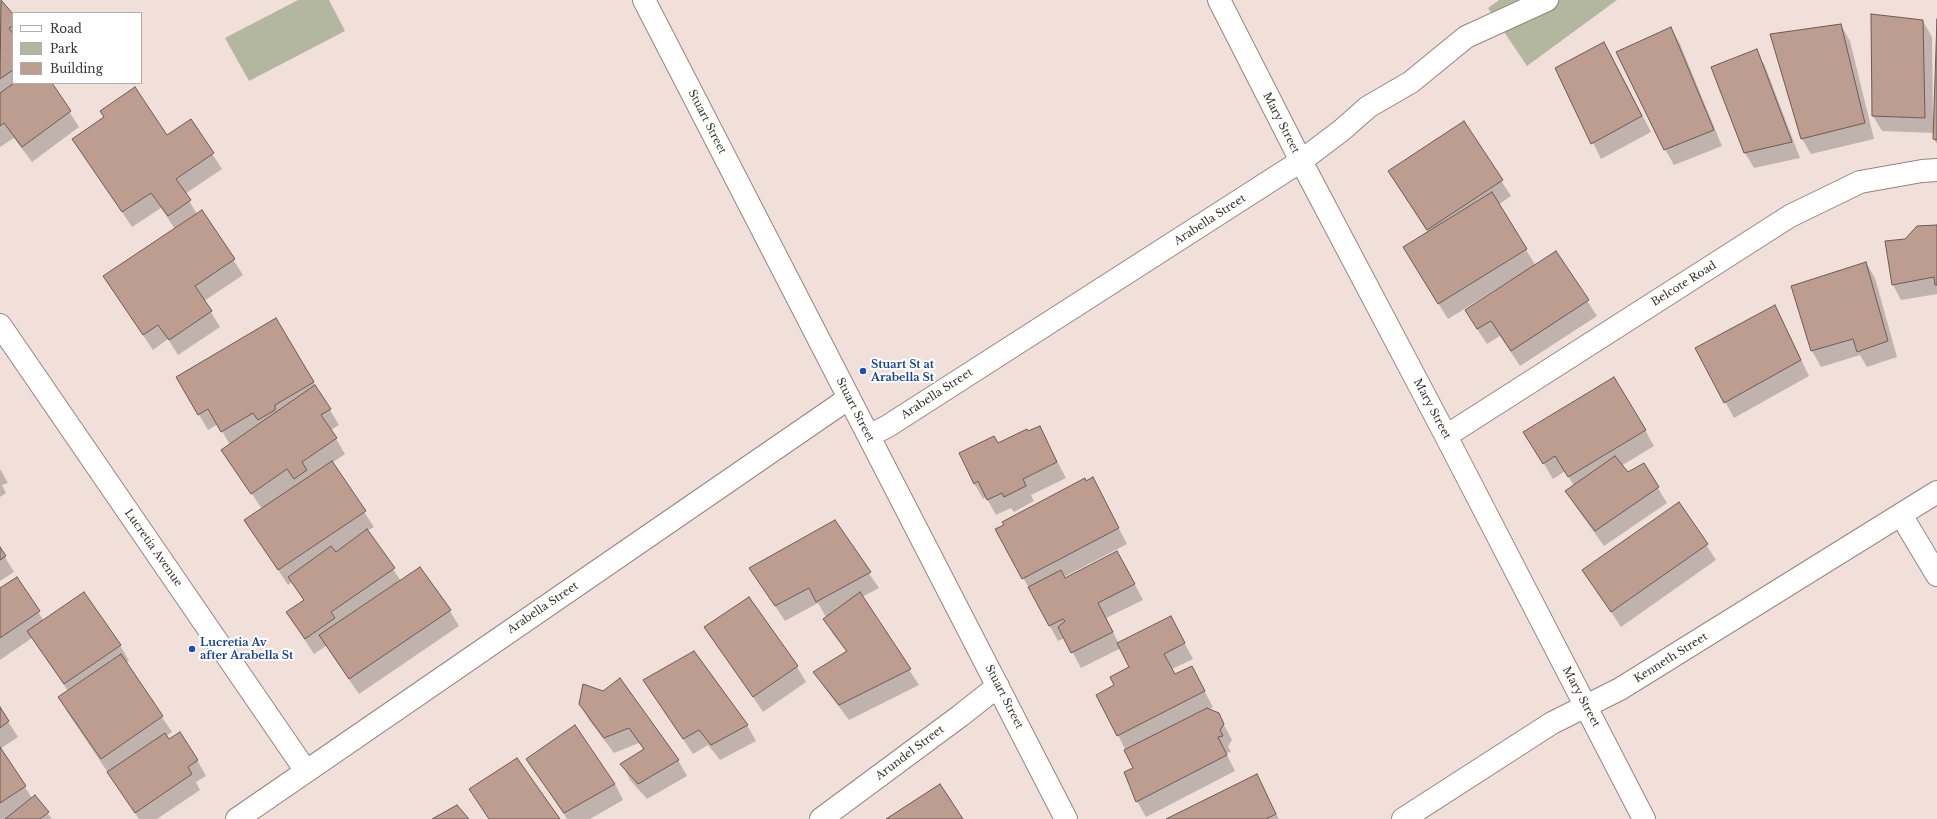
<!DOCTYPE html>
<html>
<head>
<meta charset="utf-8">
<style>
  body { margin:0 }
  #map { position:relative; width:1937px; height:819px; overflow:hidden; background:#f1e0da; font-family:"Libre Baskerville",serif }
  canvas { display:block }
  .legend { position:absolute; left:12px; top:12px; width:130px; height:72px; box-sizing:border-box; background:#fff; border:1px solid #b0aead; margin:0; padding:5px 7px; list-style:none; font-size:12px; color:#3a3431 }
  .legend li { display:flex; align-items:center; gap:8px; height:20px }
  .legend b { width:20px; border:1px solid #b0aead }
</style>
</head>
<body>
<div id="map">
<canvas width="1937" height="819"></canvas>
<ul class="legend">
<li><b style="height:5px;background:#fff"></b>Road</li>
<li><b style="height:11px;background:#b4b7a0"></b>Park</li>
<li><b style="height:11px;background:#bc9d90"></b>Building</li>
</ul>
</div>
<script>
const g = document.querySelector('canvas').getContext('2d');
g.lineJoin = 'round';
function fillPath(path, color) { g.fillStyle = color; g.fill(path, 'evenodd'); }
const toPath = rows => new Path2D(rows.map(r => 'M' + r).join(''));
function stroke(path, color, width, dash) { g.strokeStyle = color; g.lineWidth = width; g.lineCap = dash ? 'butt' : 'round'; g.setLineDash(dash || []); g.stroke(path); }
function write(font, color, halo, rows, align = 'center') {
  g.font = font + ' "Libre Baskerville",serif'; g.lineWidth = 4; g.setLineDash([]); g.textBaseline = 'middle'; g.strokeStyle = halo; g.fillStyle = color; for (const [text, x, y, turn = 0] of rows) {
    g.save(); g.translate(x, y); g.rotate((+turn || 0) * Math.PI / 180); g.textAlign = isNaN(turn) ? turn : align; if (halo) g.strokeText(text, 0, 0); g.fillText(text, 0, 0); g.restore();
  }
}
fillPath(toPath([
  [298,0,329,0,345,31,249,81,225,38],
  [1499,0,1617,0,1527,66,1488,8]
]), '#b4b7a0');
fillPath(toPath([
  [2,1,13,16,13,83,51,83,79,127,32,162,14,138,0,147,0,2],
  [1923,21,1932,37,1933,121,1935,121,1937,50,1937,144,1934,139,1934,133,1882,131,1873,116],
  [1841,25,1850,41,1874,139,1811,154,1802,139],
  [1671,28,1680,44,1722,146,1674,165,1665,149],
  [1756,51,1765,66,1800,158,1754,168,1745,153,1712,68],
  [1613,59,1651,132,1601,159,1556,68],
  [190,120,222,169,185,194,197,214,202,211,243,275,204,301,220,327,178,355,168,339,153,350,104,277,175,229,161,208,132,227,74,140,167,136],
  [1464,123,1511,196,1498,205,1536,266,1556,253,1597,316,1520,366,1500,336,1487,344,1475,326,1512,281,1511,280,1448,319,1413,263,1428,233,1389,172],
  [1937,226,1937,294,1901,300,1893,285],
  [1866,263,1875,278,1897,357,1867,367,1860,355,1821,367,1812,351,1792,286],
  [1775,306,1809,376,1734,418,1696,349],
  [275,319,339,425,331,430,345,454,332,463,374,527,367,531,401,581,450,611,459,626,359,694,326,646,314,654,287,613,304,601,292,582,288,585,245,520,262,509,222,450,230,445,218,424,208,430,177,377],
  [1039,427,1066,478,1031,495,1034,501,1014,512,1011,508,996,515,986,497,983,499,974,483,998,444],
  [1645,430,1654,446,1621,466,1627,473,1644,465,1667,503,1604,546,1576,507,1567,492,1574,486,1565,471,1553,479,1534,447],
  [0,469,8,483,2,485,6,493,0,497],
  [1086,482,1101,494,1127,544,1064,577,1064,579,1126,567,1143,600,1106,618,1119,644,1179,633,1193,659,1172,669,1175,675,1200,683,1213,707,1208,710,1218,714,1232,740,1228,746,1231,752,1226,753,1235,771,1146,817,1137,801,1134,768,1118,735,1131,668,1121,648,1081,668,1065,638,1058,641,997,530],
  [1679,503,1716,560,1621,627,1583,570],
  [834,522,879,588,862,597,919,685,849,720,824,687,815,672,847,653,833,634,824,619,826,617,818,603,785,621,750,568],
  [0,549,14,572,0,581],
  [16,578,44,621,120,645,129,661,126,663,172,732,166,736,169,741,197,760,206,776,196,782,200,790,157,819,139,819,68,713,59,697,68,691,32,638,0,660,0,589],
  [706,627,797,667,806,682,763,712],
  [644,681,747,725,756,741,720,760,708,745,693,754],
  [584,686,678,760,687,776,647,799,630,780,622,764,644,750,639,743,614,753,589,720,580,704],
  [0,709,18,737,0,749,32,798,34,796,52,819,0,819],
  [527,759,615,784,623,800,590,819,567,819],
  [1256,776,1279,819,1168,819]
]), '#0003');
const building = toPath([
  [1,0,13,14,13,26,9,28,13,34,13,70,0,79,1,0],
  [1871,14,1923,20,1925,118,1872,116,1871,14],
  [1937,19,1937,140,1933,139,1937,19],
  [1841,24,1865,123,1801,139,1770,34,1841,24],
  [1671,27,1714,130,1664,150,1616,52,1671,27],
  [1604,42,1642,116,1591,144,1555,68,1604,42],
  [1757,49,1792,142,1744,153,1711,67,1757,49],
  [14,83,52,83,71,111,22,147,4,123,0,126,0,93,14,83],
  [135,87,167,135,191,119,214,153,176,179,191,200,168,216,151,193,122,212,72,139,104,117,100,111,135,87],
  [1464,121,1503,180,1427,230,1388,171,1464,121],
  [1492,192,1527,249,1438,304,1403,247,1492,192],
  [202,210,235,259,195,286,212,311,169,340,158,325,143,335,103,276,202,210],
  [1937,225,1937,285,1935,285,1934,277,1892,285,1885,241,1905,239,1917,226,1937,225],
  [1556,251,1589,300,1511,351,1491,321,1477,329,1465,310,1556,251],
  [1866,262,1888,341,1857,352,1853,339,1811,351,1791,286,1866,262],
  [1775,305,1801,360,1724,403,1695,348,1775,305],
  [276,318,314,382,275,405,275,410,258,420,253,413,221,432,208,409,198,415,176,377,276,318],
  [1614,377,1646,430,1568,477,1555,456,1543,464,1523,432,1614,377],
  [315,385,331,409,321,415,337,438,302,462,307,470,294,479,287,469,251,494,221,450,315,385],
  [1040,426,1057,462,1023,479,1026,486,1004,497,1002,493,987,500,978,481,974,484,959,453,994,436,998,443,1027,429,1028,431,1040,426],
  [1615,456,1628,472,1644,463,1659,487,1595,531,1565,491,1615,456],
  [332,461,366,511,278,570,244,520,332,461],
  [1093,477,1119,528,1022,579,995,529,1004,525,1002,522,1085,478,1086,481,1093,477],
  [1679,502,1708,544,1611,612,1582,570,1679,502],
  [835,520,871,572,816,602,809,588,775,606,749,568,835,520],
  [367,529,395,568,331,612,335,618,305,639,286,612,304,600,288,577,331,546,336,552,367,529],
  [0,547,6,556,0,560,0,547],
  [1117,551,1135,584,1098,603,1113,632,1071,653,1058,627,1065,621,1063,619,1049,626,1028,587,1061,570,1065,578,1117,551],
  [420,567,451,610,349,679,319,635,420,567],
  [17,577,40,611,0,638,0,588,17,577],
  [84,592,121,645,64,684,27,631,84,592],
  [860,592,911,669,839,705,813,672,847,651,823,619,860,592],
  [749,597,798,666,753,697,704,627,749,597],
  [1171,616,1185,643,1164,654,1175,674,1192,666,1205,691,1117,736,1096,695,1114,685,1110,677,1129,667,1117,643,1171,616],
  [694,651,748,725,711,745,699,730,683,739,643,680,694,651],
  [121,654,163,716,101,759,58,697,121,654],
  [620,678,679,760,638,784,620,764,644,749,629,728,604,738,579,704,583,684,603,691,620,678],
  [0,707,9,721,0,728,0,707],
  [1207,708,1219,713,1224,724,1220,730,1223,736,1218,737,1227,755,1136,802,1124,772,1133,768,1124,750,1207,708],
  [575,725,615,784,564,813,526,759,575,725],
  [180,732,198,760,188,767,192,774,135,813,107,772,165,733,169,739,180,732],
  [0,747,26,786,0,803,0,747],
  [517,758,560,819,489,819,469,789,517,758],
  [1257,774,1276,814,1266,819,1166,819,1257,774],
  [940,784,963,819,886,819,940,784],
  [35,795,49,812,40,819,5,819,35,795],
  [457,805,469,819,432,819,457,805]
]);
fillPath(building, '#bc9d90');
stroke(building, '#695b55', 1);
const street = toPath([
  [644,0,1066,819],
  [1219,0,1301,161,1446,436,1644,819],
  [0,325,306,771],
  [869,436,888,426,1301,161,1342,130,1368,107,1411,82,1466,37,1547,0],
  [1446,436,1790,216,1860,182,1922,171,1937,170],
  [1901,515,1937,575],
  [237,819,849,398],
  [821,819,960,716,998,686],
  [1403,819,1552,723,1620,689,1937,492]
]);
stroke(street, '#94857f', 24);
stroke(street, '#fff', 22);
for (const [x, y, r, color] of [
  [863,371,4,"#1a4fb4"],
  [192,649,4,"#1a4fb4"]
]) { const dot = new Path2D(); dot.arc(x, y, r, 0, 2 * Math.PI); g.fillStyle = color; g.fill(dot); stroke(dot, '#fff', 1.5); }
write('11px', '#3a3431', '#fff', [
  ["Stuart Street",707,122,63],
  ["Mary Street",1281,123,63],
  ["Arabella Street",1210,220,-33],
  ["Belcote Road",1684,284,-32],
  ["Arabella Street",937,394,-33],
  ["Mary Street",1432,409,62],
  ["Stuart Street",855,410,63],
  ["Lucretia Avenue",153,548,55],
  ["Arabella Street",543,608,-34],
  ["Kenneth Street",1671,658,-32],
  ["Stuart Street",1004,697,63],
  ["Mary Street",1581,697,62],
  ["Arundel Street",910,753,-37]
]);
write('bold 11px', '#164399', '#fff', [
  ["Stuart St at",871,365],
  ["Arabella St",871,378],
  ["Lucretia Av",200,643],
  ["after Arabella St",200,656]
], 'left');
</script>
</body>
</html>
